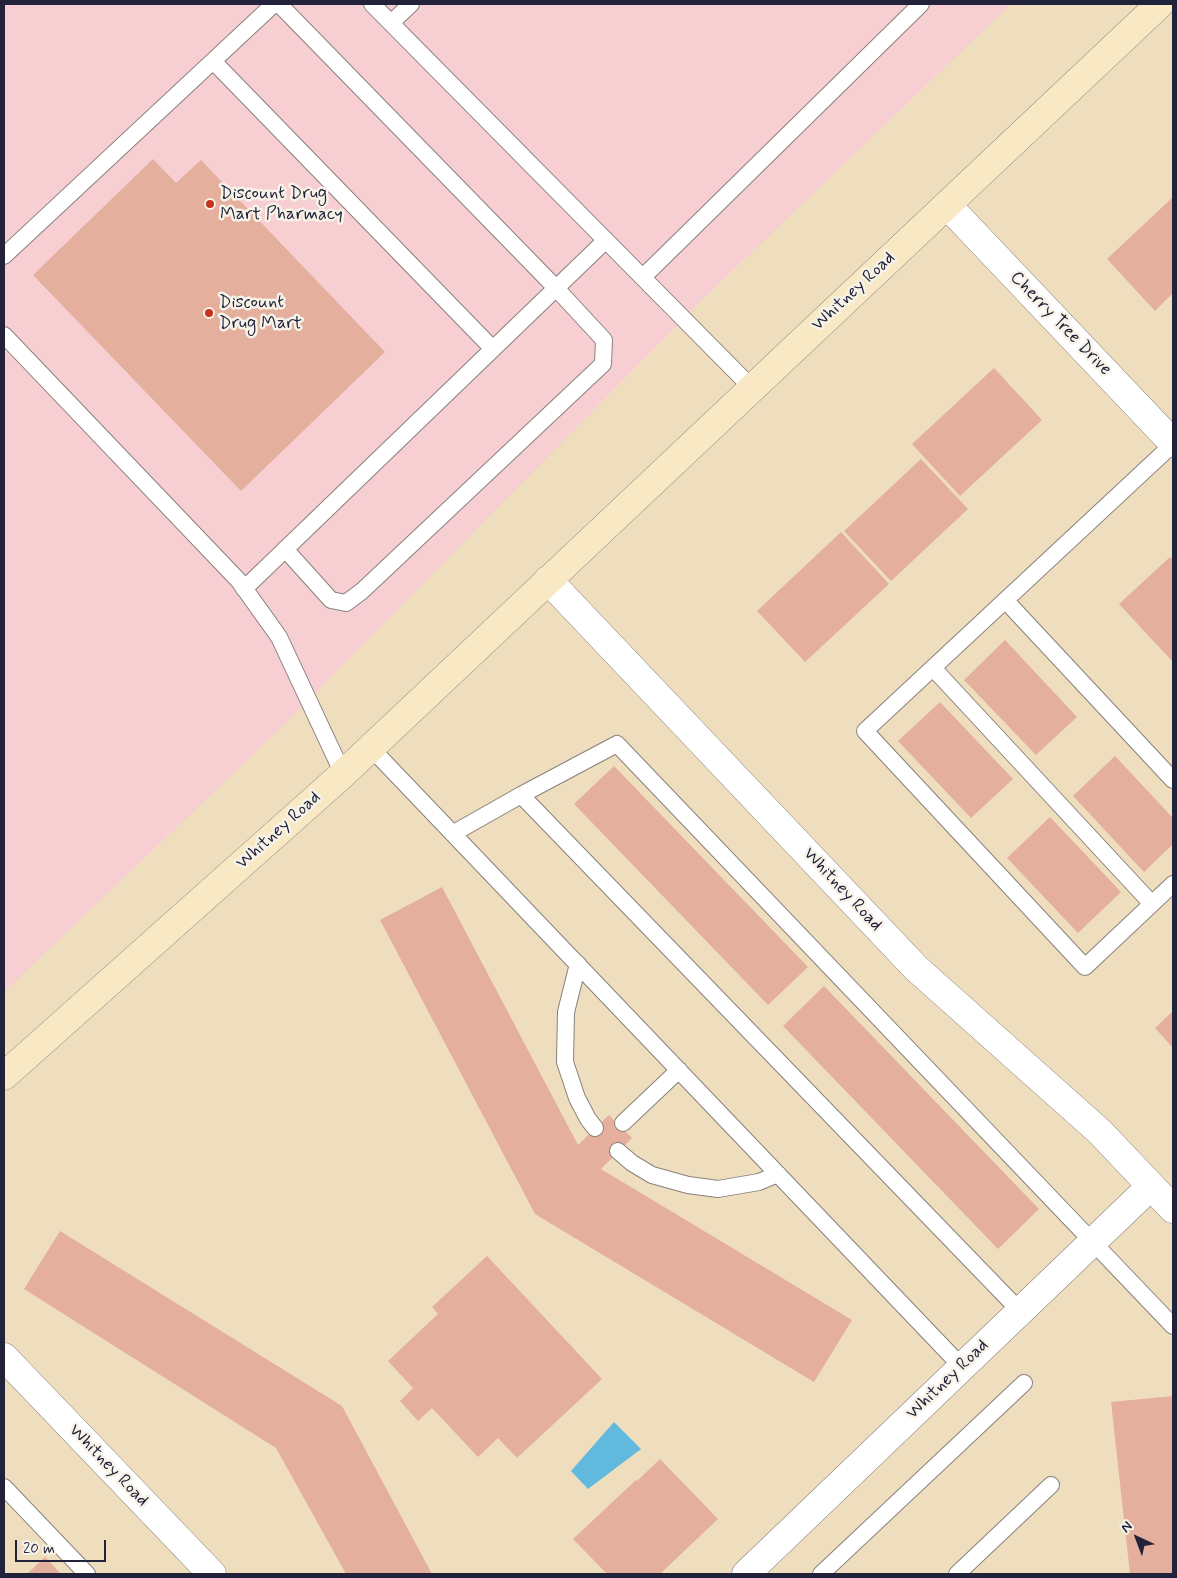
<!DOCTYPE html>
<html>
<head>
<meta charset="utf-8">
<style>
  body { margin:0 }
  #map { position:relative; width:1177px; height:1578px; overflow:hidden; background:#efdebe; font-family:Mynerve,sans-serif }
  canvas { display:block }
  .frame { position:absolute; inset:0; border:5px solid #22223b; pointer-events:none }
  .north { position:absolute; left:1112px; top:1513px; width:50px; height:50px; -webkit-text-stroke:4px #f7f3e8; paint-order:stroke; rotate:317deg; font-size:14px; font-weight:700; line-height:20px; text-align:center; color:#22223b }
  .north::after { content:''; display:block; margin:auto; width:18px; height:22px; background:#22223b; clip-path:polygon(50% 0,100% 100%,50% 72%,0 100%) }
  .scale { position:absolute; left:15px; top:1540px; width:91px; height:22px; box-sizing:border-box; border:2px solid #22223b; border-top:0; padding-left:6px; font-size:15px; line-height:18px; white-space:nowrap; color:#22223b; -webkit-text-stroke:4px #f7f3e8; paint-order:stroke }
</style>
</head>
<body>
<div id="map">
<canvas width="1177" height="1578"></canvas>
<div class="frame"></div>
<div class="north">N</div>
<div class="scale">20 m</div>
</div>
<script>
const g = document.querySelector('canvas').getContext('2d');
g.lineJoin = 'round';
function fillPath(path, color) { g.fillStyle = color; g.fill(path, 'evenodd'); }
const toPath = rows => new Path2D(rows.map(r => 'M' + r).join(''));
function stroke(path, color, width, dash) { g.strokeStyle = color; g.lineWidth = width; g.lineCap = dash ? 'butt' : 'round'; g.setLineDash(dash || []); g.stroke(path); }
function write(font, color, halo, rows, align = 'center') {
  g.font = font + ' Mynerve,sans-serif'; g.lineWidth = 5; g.setLineDash([]); g.textBaseline = 'middle'; g.strokeStyle = halo; g.fillStyle = color; for (const [text, x, y, turn = 0] of rows) {
    g.save(); g.translate(x, y); g.rotate((+turn || 0) * Math.PI / 180); g.textAlign = isNaN(turn) ? turn : align; if (halo) g.strokeText(text, 0, 0); g.fillText(text, 0, 0); g.restore();
  }
}
fillPath(toPath([
  [4,4,1011,4,701,301,282,727,4,992]
]), '#f7cfd2');
fillPath(toPath([
  [614,1422,641,1449,588,1489,571,1471]
]), '#61b9de');
fillPath(toPath([
  [153,159,176,183,201,160,385,352,241,491,33,275],
  [1173,197,1173,293,1155,311,1107,259],
  [994,368,1042,420,960,496,912,444],
  [921,459,968,509,891,581,844,531],
  [841,532,889,584,805,662,757,611],
  [1170,557,1173,561,1173,662,1119,604],
  [1005,640,1077,717,1036,755,964,680],
  [940,702,1013,779,971,818,898,741],
  [1115,756,1173,818,1173,844,1144,872,1073,796],
  [614,766,808,967,768,1005,574,804],
  [1050,817,1121,892,1078,933,1007,858],
  [442,887,578,1145,609,1115,632,1138,601,1169,852,1320,814,1382,535,1214,380,920],
  [824,986,1039,1209,998,1249,783,1026],
  [1173,1011,1173,1048,1155,1028],
  [60,1231,342,1406,432,1574,346,1574,276,1448,24,1289],
  [487,1256,602,1379,517,1458,498,1438,478,1457,432,1408,418,1421,400,1401,413,1388,388,1361,438,1314,432,1307],
  [1173,1396,1173,1574,1130,1574,1111,1402],
  [660,1459,718,1519,660,1574,607,1574,573,1539,636,1480,637,1481],
  [45,1557,61,1574,27,1574]
]), '#e4af9d');
const lane = toPath([
  [279,4,555,287,604,340,603,364,362,591,346,603,331,600,285,549],
  [372,4,752,388],
  [391,23,411,4],
  [213,61,492,348],
  [4,256,274,4],
  [643,277,921,4],
  [4,335,239,581,279,637,343,774],
  [1173,444,865,731,1085,967,1173,884],
  [244,589,606,240],
  [1006,601,1173,780],
  [933,668,1152,904],
  [371,748,962,1367],
  [521,795,1020,1311],
  [454,833,521,795,617,744,1173,1326],
  [578,964,566,1012,565,1062,577,1098,588,1119,595,1128],
  [623,1123,679,1070],
  [618,1151,632,1163,652,1175,688,1185,718,1189,759,1182,778,1174],
  [4,1487,87,1574],
  [821,1574,1024,1383],
  [957,1574,1051,1485]
]);
const street = toPath([
  [947,205,1173,443],
  [548,580,916,968,1100,1132,1173,1209],
  [4,1357,212,1574],
  [746,1574,1151,1186]
]);
const secondary = toPath([
  [4,1076,343,774,1160,4]
]);
stroke(lane, '#88807c', 18);
stroke(street, '#88807c', 29);
stroke(secondary, '#88807c', 29);
stroke(lane, '#fff', 16);
stroke(street, '#fff', 28);
stroke(secondary, '#f8e8c3', 28);
for (const [x, y, r, color] of [
  [210,204,5,"#c8321e"],
  [209,313,5,"#c8321e"]
]) { const dot = new Path2D(); dot.arc(x, y, r, 0, 2 * Math.PI); g.fillStyle = color; g.fill(dot); stroke(dot, '#f7f3e8', 2); }
write('18px', '#22223b', '#f7f3e8', [
  ["Discount Drug",220,194],
  ["Mart Pharmacy",220,215],
  ["Discount",219,303],
  ["Drug Mart",219,324]
], 'left');
write('18px', '#22223b', '#f7f3e8', [
  ["Whitney Road",854,292,-43],
  ["Cherry Tree Drive",1060,324,46],
  ["Whitney Road",279,831,-42],
  ["Whitney Road",842,890,47],
  ["Whitney Road",948,1380,-44],
  ["Whitney Road",108,1466,46]
]);
</script>
</body>
</html>
